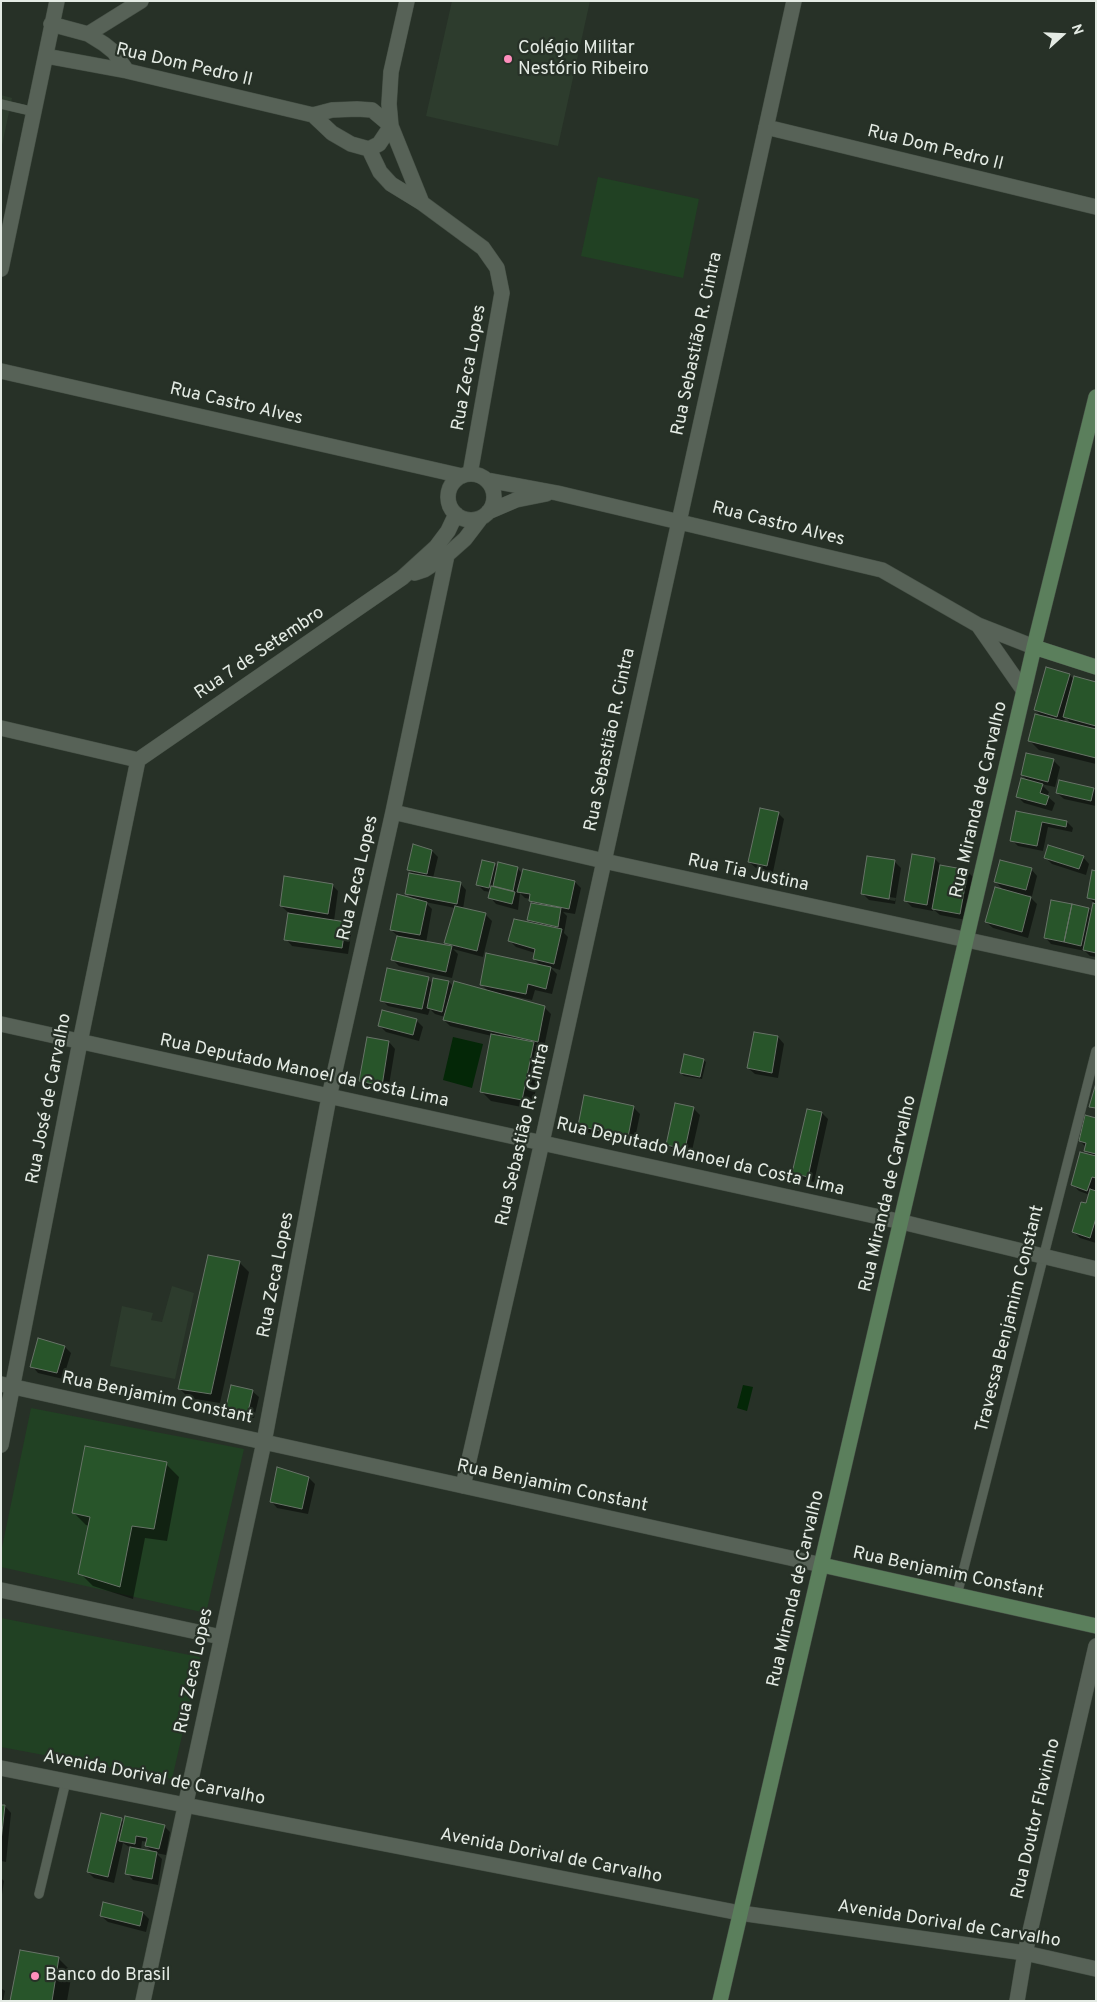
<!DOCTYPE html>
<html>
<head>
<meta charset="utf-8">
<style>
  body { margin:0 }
  #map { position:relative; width:1097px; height:2002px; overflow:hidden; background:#273127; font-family:Overpass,sans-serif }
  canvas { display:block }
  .frame { position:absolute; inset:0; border:2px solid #e4ebe4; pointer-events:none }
  .north { position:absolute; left:1037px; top:10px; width:50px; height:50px; -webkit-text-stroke:4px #273127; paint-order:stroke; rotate:70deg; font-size:14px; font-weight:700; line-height:20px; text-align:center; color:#e4ebe4 }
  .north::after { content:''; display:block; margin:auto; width:18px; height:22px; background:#e4ebe4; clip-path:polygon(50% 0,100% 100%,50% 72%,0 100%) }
</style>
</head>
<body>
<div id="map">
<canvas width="1097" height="2002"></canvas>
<div class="frame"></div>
<div class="north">N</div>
</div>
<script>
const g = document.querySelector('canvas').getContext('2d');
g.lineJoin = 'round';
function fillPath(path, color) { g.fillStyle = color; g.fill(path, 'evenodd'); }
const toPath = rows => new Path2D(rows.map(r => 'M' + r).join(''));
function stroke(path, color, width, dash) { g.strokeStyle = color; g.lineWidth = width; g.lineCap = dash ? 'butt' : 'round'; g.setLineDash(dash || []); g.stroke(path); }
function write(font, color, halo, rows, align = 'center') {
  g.font = font + ' Overpass,sans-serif'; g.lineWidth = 4.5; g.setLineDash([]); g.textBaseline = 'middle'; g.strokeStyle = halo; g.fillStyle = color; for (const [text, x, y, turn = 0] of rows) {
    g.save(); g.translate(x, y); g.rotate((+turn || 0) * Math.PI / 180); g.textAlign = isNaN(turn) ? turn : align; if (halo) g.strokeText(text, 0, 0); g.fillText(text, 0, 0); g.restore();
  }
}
fillPath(toPath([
  [452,1,590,1,558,146,426,116],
  [1,95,12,98,1,150],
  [172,1286,194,1293,175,1379,110,1366,122,1306,153,1313,151,1320,162,1322]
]), '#2d3c2d');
fillPath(toPath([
  [598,177,699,199,683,278,581,256],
  [31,1408,244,1449,206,1613,1,1567,1,1552],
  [1,1618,200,1657,172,1779,1,1747]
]), '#214123');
fillPath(toPath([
  [453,1037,483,1044,472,1088,443,1080],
  [743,1385,753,1387,747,1411,737,1408]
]), '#042707');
fillPath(toPath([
  [1070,675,1074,680,1096,684,1096,764,1039,750,1029,740,1042,717,1035,710],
  [1065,717,1073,725,1064,722],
  [1053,760,1060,767,1055,787,1041,784,1049,792,1047,796,1055,803,1052,811,1024,803,1018,797,1029,782,1022,775],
  [1094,789,1096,791,1096,806,1064,799,1057,793],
  [1017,812,1067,822,1073,828,1072,832,1048,827,1043,851,1018,846,1012,840],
  [778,813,784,819,773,872,756,868,749,862],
  [432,851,438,857,433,878,460,883,466,890,463,909,485,914,492,921,483,957,453,949,458,954,452,978,399,966,392,959,398,936,391,930,413,900,407,894,414,875,409,870],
  [425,902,455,908,446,942,451,948,426,943,432,909],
  [913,855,935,859,941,865,967,871,974,878,966,920,940,915,933,909,933,911,912,907,905,900],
  [1045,857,1083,857,1089,864,1086,875,1052,864],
  [895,862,901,868,895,904,869,900,863,894],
  [868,894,896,898,895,901,868,896],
  [494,864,498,868,517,868,523,874,575,882,581,888,575,914,563,912,567,916,564,933,568,937,560,970,550,967,557,974,552,994,535,990,532,1000,503,994,502,996,544,1007,551,1014,544,1047,535,1045,543,1053,532,1109,491,1101,481,1091,492,1036,450,1026,444,1020,445,1017,435,1014,430,1009,428,1015,388,1006,382,1000,428,979,433,984,449,982,454,987,489,992,481,984,541,966,534,959,535,953,516,947,509,940,533,925,528,920,533,903,530,899,525,898,520,893,518,910,496,904,490,897,491,892,484,891,477,884],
  [1031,869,1037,876,1032,896,1028,895,1037,904,1028,938,993,928,986,922,1004,891,996,882],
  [1096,872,1096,905,1089,898],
  [332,885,338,891,334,921,345,923,352,929,348,954,292,946,286,939,289,913,281,906],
  [1096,905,1096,957,1090,956,1085,951,1051,944,1045,937,1089,909,1092,912],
  [416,1020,423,1027,419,1041,386,1032,380,1026],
  [755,1033,778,1037,784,1044,778,1078,755,1074,748,1068],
  [389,1042,395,1049,388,1091,366,1087,360,1080],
  [703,1060,706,1062,702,1079,684,1076,681,1073],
  [633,1107,640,1114,634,1143,586,1132,579,1126],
  [693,1108,700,1115,691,1155,674,1151,668,1144],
  [822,1113,828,1119,814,1182,800,1179,794,1173],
  [1096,1120,1095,1192,1096,1243,1080,1238,1074,1232,1087,1204,1090,1195,1079,1191,1073,1185,1090,1156,1085,1150,1086,1147,1080,1141],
  [239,1262,249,1272,220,1403,189,1398,179,1388],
  [65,1347,71,1353,63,1379,38,1373,32,1366],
  [252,1391,259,1397,254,1418,234,1413,228,1406],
  [166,1464,179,1477,167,1541,145,1538,133,1599,93,1586,80,1573,90,1526,86,1525,73,1512],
  [309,1478,315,1484,308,1514,277,1508,271,1501],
  [1,1806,5,1806,11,1813,6,1862,1,1861],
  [121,1819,124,1823,164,1826,170,1832,166,1855,156,1853,162,1859,158,1885,133,1880,127,1873,131,1848,123,1843,114,1883,94,1878,88,1872],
  [142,1841,147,1842,146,1846,153,1852,141,1850],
  [1,1878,4,1881,1,1901],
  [104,1903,143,1913,149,1919,146,1932,108,1922,101,1916],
  [59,1959,72,1972,67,2001,11,2001],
  [1,1988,5,1991,3,2001,1,2001]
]), '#0007');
const building = toPath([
  [1046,667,1070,674,1057,717,1034,710,1046,667],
  [1074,676,1096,682,1096,726,1063,717,1074,676],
  [1035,714,1096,729,1096,758,1028,741,1035,714],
  [1026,753,1054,759,1048,782,1021,775,1026,753],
  [1021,778,1043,784,1040,793,1049,796,1046,805,1016,797,1021,778],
  [1059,780,1094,788,1091,801,1056,793,1059,780],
  [760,808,779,812,767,866,748,862,760,808],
  [1016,811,1067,821,1066,827,1042,822,1037,846,1010,841,1016,811],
  [413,844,432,850,427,874,407,870,413,844],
  [1048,845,1084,856,1079,869,1044,858,1048,845],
  [912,854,935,858,927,905,904,901,912,854],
  [867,856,895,860,889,899,861,894,867,856],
  [482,860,495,863,489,888,476,885,482,860],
  [1000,860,1032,868,1026,890,994,882,1000,860],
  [498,862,518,867,513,891,493,886,498,862],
  [940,865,968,870,960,914,932,909,940,865],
  [523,869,575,881,569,909,529,901,530,894,517,892,523,869],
  [1092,870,1096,871,1096,900,1087,898,1092,870],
  [409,873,461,882,457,904,405,894,409,873],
  [284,876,333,884,328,914,280,906,284,876],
  [491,886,515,892,512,904,488,898,491,886],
  [995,887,1031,897,1022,932,985,922,995,887],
  [397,894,427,902,420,935,390,930,397,894],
  [1051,900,1072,904,1064,942,1044,938,1051,900],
  [531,903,561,908,558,927,527,920,531,903],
  [1093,903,1096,904,1096,953,1083,950,1093,903],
  [1072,904,1089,908,1081,946,1064,942,1072,904],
  [455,906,486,913,477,951,444,943,455,906],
  [288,913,346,922,342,948,284,940,288,913],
  [514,919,562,929,554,964,533,959,535,949,508,941,514,919],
  [397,936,452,946,446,972,391,960,397,936],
  [486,953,551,967,546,989,528,984,526,994,480,985,486,953],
  [387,968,429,977,422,1009,380,1001,387,968],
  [433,978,449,981,442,1012,427,1008,433,978],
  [454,981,545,1006,538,1042,443,1020,454,981],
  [382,1010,417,1019,413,1035,378,1026,382,1010],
  [754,1032,778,1036,772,1073,747,1068,754,1032],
  [491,1034,534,1042,522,1100,480,1092,491,1034],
  [367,1037,389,1041,382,1086,359,1081,367,1037],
  [684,1054,704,1059,700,1077,680,1073,684,1054],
  [1096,1083,1096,1108,1089,1107,1096,1083],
  [584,1095,634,1106,628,1137,578,1126,584,1095],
  [675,1103,694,1107,685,1149,666,1145,675,1103],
  [807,1109,822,1112,808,1177,792,1173,807,1109],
  [1085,1115,1096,1118,1096,1154,1084,1151,1086,1143,1079,1141,1085,1115],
  [1080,1152,1096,1156,1096,1178,1092,1177,1087,1191,1071,1185,1080,1152],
  [1090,1189,1096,1191,1096,1218,1090,1238,1072,1232,1081,1202,1086,1203,1090,1189],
  [208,1255,240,1261,211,1394,178,1389,208,1255],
  [38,1338,65,1346,57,1373,30,1367,38,1338],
  [231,1385,253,1390,248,1412,226,1407,231,1385],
  [85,1446,167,1462,154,1529,132,1526,120,1587,78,1574,90,1517,72,1513,85,1446],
  [277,1467,309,1477,302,1509,270,1502,277,1467],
  [1,1805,5,1805,1,1841,1,1805],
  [101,1813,122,1818,108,1877,87,1872,101,1813],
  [125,1816,165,1825,159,1849,145,1846,147,1838,136,1836,135,1844,119,1841,125,1816],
  [130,1847,157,1852,152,1879,125,1874,130,1847],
  [103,1902,143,1912,140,1926,100,1916,103,1902],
  [20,1950,59,1957,52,2001,10,2001,20,1950]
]);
fillPath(building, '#28552a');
stroke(building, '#677367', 1);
const lane = toPath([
  [1,104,35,112],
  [957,1595,1096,1051],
  [39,1894,66,1781]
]);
const street = toPath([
  [51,24,88,34,141,1],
  [88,34,104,44,114,52,127,71],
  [46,56,127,71,313,115,332,110,357,109,372,110,391,126,422,203],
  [313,115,332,133,351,144,369,149,380,172,391,184,422,203,483,248,497,268,502,293,470,474],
  [766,127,1096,207],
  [369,149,379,144,391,126,389,104,391,72,407,1],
  [1,269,57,1],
  [1,371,462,476],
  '448 497a23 23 0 1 1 46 0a23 23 0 1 1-46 0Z',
  [487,480,557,493,882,570,978,625,1034,647],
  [488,512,516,500,546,494],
  [415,573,424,570,447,555,465,539,481,518],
  [978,625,1024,691],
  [1,728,138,760],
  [138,760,402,578,436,547,448,531,456,514],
  [393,812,604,861,1096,968],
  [1,1024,902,1222,1096,1269],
  [1,1384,822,1565],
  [1,1445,80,1042,138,760],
  [463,1486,542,1142,794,1],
  [1,1590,221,1637],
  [1,1768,185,1805,740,1913,1025,1953,1096,1969],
  [143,2001,264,1442,329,1097,393,812,447,555],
  [1017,2001,1025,1953,1096,1646]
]);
const secondary = toPath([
  [1034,647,1096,667],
  [822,1565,1096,1626],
  [720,2001,1034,647,1096,397]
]);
stroke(lane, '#465046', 10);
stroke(street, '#465046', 16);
stroke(secondary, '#465046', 16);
stroke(lane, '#576257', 9);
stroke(street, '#576257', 15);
stroke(secondary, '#5b7f5c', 15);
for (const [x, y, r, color] of [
  [508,59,5,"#fe8ebc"],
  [35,1976,5,"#fe8ebc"]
]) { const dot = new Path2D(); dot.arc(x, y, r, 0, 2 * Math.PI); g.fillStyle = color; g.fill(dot); stroke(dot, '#273127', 2); }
write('18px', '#e4ebe4', '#273127', [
  ["Colégio Militar",518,49],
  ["Nestório Ribeiro",518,70],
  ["Banco do Brasil",45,1976]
], 'left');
write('18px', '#e4ebe4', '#273127', [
  ["Rua Dom Pedro II",184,66,13],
  ["Rua Dom Pedro II",935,149,14],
  ["Rua Sebastião R. Cintra",698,344,-78],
  ["Rua Zeca Lopes",470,368,-80],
  ["Rua Castro Alves",236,405,13],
  ["Rua Castro Alves",778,525,14],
  ["Rua 7 de Setembro",260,654,-34],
  ["Rua Sebastião R. Cintra",611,740,-78],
  ["Rua Miranda de Carvalho",980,800,-77],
  ["Rua Tia Justina",748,874,12],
  ["Rua Zeca Lopes",359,878,-77],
  ["Rua Deputado Manoel da Costa Lima",304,1072,12],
  ["Rua José de Carvalho",50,1099,-79],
  ["Rua Sebastião R. Cintra",524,1135,-77],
  ["Rua Deputado Manoel da Costa Lima",700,1158,13],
  ["Rua Miranda de Carvalho",889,1194,-77],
  ["Rua Zeca Lopes",277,1275,-79],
  ["Travessa Benjamim Constant",1011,1319,-76],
  ["Rua Benjamim Constant",157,1399,12],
  ["Rua Benjamim Constant",552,1487,12],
  ["Rua Benjamim Constant",948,1574,12],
  ["Rua Miranda de Carvalho",797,1589,-77],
  ["Rua Zeca Lopes",195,1671,-78],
  ["Avenida Dorival de Carvalho",154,1779,11],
  ["Rua Doutor Flavinho",1037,1819,-77],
  ["Avenida Dorival de Carvalho",551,1857,11],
  ["Avenida Dorival de Carvalho",949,1925,9]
]);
</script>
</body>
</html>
